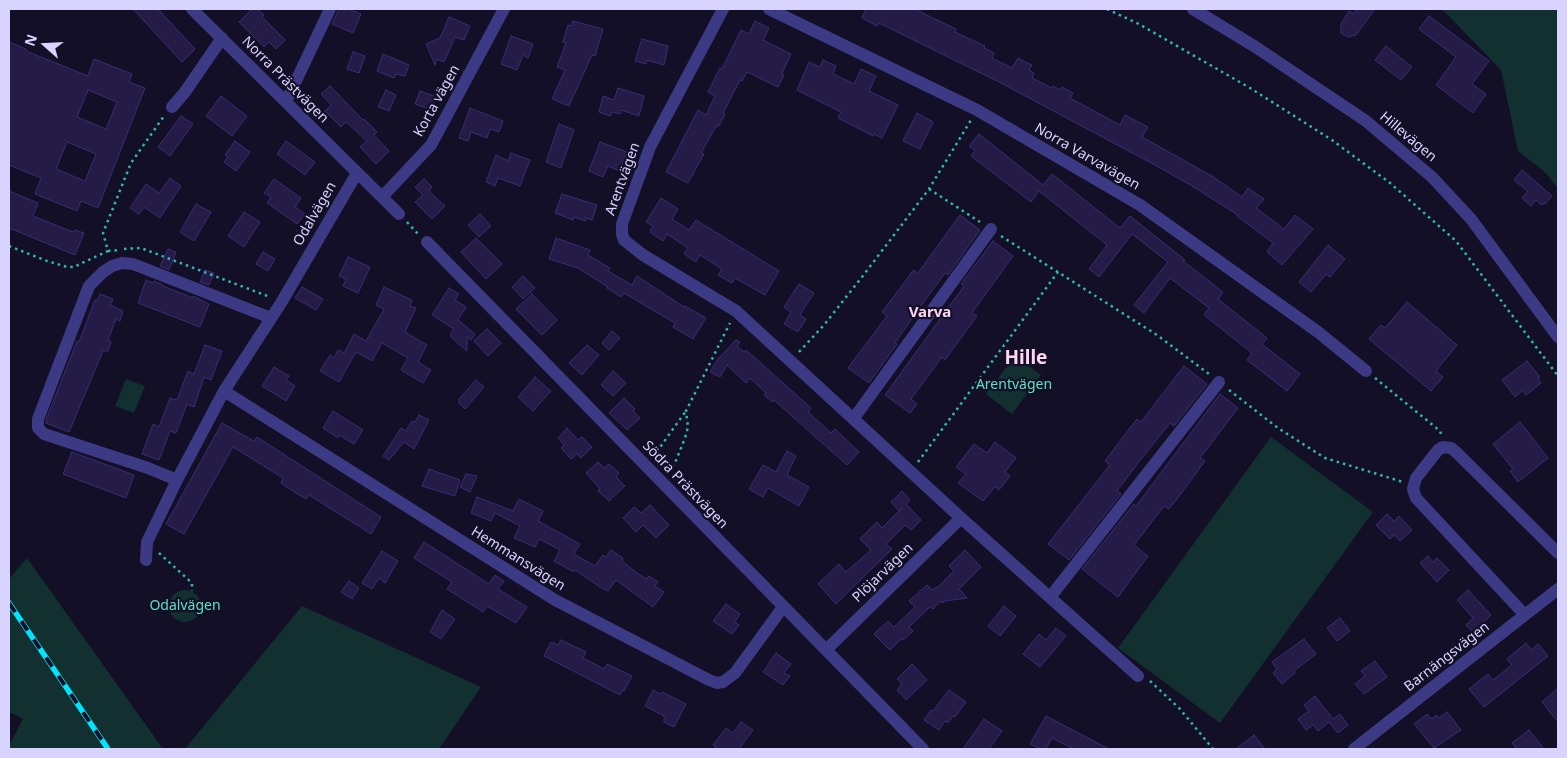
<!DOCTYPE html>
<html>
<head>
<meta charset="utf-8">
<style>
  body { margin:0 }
  #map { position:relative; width:1567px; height:758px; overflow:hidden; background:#130f26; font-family:"Noto Sans",sans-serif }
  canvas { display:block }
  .frame { position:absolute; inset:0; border:10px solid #d9d4ff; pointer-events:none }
  .north { position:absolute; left:20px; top:20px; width:50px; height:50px; -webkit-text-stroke:4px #130f26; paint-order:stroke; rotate:289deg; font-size:14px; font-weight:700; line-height:20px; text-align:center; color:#d9d4ff }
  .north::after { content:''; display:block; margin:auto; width:18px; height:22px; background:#d9d4ff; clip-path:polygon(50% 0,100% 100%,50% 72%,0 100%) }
</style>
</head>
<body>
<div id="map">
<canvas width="1567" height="758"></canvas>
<div class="frame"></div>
<div class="north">N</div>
</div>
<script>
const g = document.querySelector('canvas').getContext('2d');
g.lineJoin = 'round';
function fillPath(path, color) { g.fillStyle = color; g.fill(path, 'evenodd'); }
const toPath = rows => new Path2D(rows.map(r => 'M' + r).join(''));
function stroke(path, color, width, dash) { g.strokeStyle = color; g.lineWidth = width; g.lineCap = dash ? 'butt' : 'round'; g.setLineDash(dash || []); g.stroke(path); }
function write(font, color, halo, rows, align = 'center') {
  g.font = font + ' "Noto Sans",sans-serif'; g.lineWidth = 4.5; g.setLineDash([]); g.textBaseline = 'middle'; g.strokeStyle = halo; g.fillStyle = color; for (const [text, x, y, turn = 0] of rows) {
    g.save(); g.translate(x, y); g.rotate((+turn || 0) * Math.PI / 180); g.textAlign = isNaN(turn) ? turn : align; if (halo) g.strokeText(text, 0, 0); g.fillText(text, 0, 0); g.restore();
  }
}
fillPath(toPath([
  [1442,9,1558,9,1558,189,1546,173,1518,151,1501,70],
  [1015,356,1041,375,1012,414,986,394],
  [126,379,145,386,134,413,115,406],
  [1271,437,1373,512,1220,723,1118,648],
  [27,558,163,749,9,749,9,746,23,719,9,712,9,579],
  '169 606a16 16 0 1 1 32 0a16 16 0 1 1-32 0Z',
  [302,606,481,687,439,749,185,749]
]), '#12302f');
const building = toPath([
  [133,9,158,9,195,49,182,62,133,9],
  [252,9,257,9,264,15,262,17,285,40,276,49,269,42,264,47,239,22,252,9],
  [339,9,348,9,361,14,353,33,332,24,339,9],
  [866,9,914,9,956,29,955,32,985,46,984,48,994,53,992,58,1012,68,1018,58,1025,62,1032,65,1029,70,1034,73,1032,78,1052,88,1053,86,1060,90,1062,87,1073,93,1070,98,1120,125,1125,115,1148,127,1142,137,1212,176,1242,197,1248,188,1264,199,1256,208,1284,229,1295,215,1313,229,1282,265,1267,252,1273,243,1237,216,1238,215,1192,186,1155,165,999,82,879,23,877,26,862,18,866,9],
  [1357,9,1375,9,1356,35,1348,37,1341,33,1341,24,1349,11,1353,14,1357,9],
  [1429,16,1489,61,1472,84,1486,94,1473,113,1436,85,1456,57,1419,29,1429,16],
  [449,17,470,26,464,40,455,37,444,62,437,59,435,65,426,44,440,38,449,17],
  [573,21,603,29,595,56,592,55,569,106,552,99,565,70,557,67,566,43,563,42,568,25,571,26,573,21],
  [755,21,769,28,763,40,791,54,782,73,784,75,778,87,747,72,742,81,740,80,723,113,725,114,719,126,717,125,701,153,704,154,688,183,666,172,698,110,706,115,715,96,708,92,720,68,722,69,741,30,749,34,755,21],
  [511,36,533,44,528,58,523,55,517,70,501,64,511,36],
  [642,39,668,46,664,65,647,60,646,64,635,61,642,39],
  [9,42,26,49,26,51,88,76,94,59,132,74,129,82,145,88,98,208,81,201,77,211,35,194,41,178,9,165,9,42],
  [88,90,117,102,106,129,77,117,88,90],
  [67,142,96,154,85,181,56,169,67,142],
  [1386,46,1412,67,1401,80,1375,60,1386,46],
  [353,52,365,56,359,73,347,69,353,52],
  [383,54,409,65,405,76,396,74,394,78,377,71,383,54],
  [823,60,836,66,833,74,854,84,861,69,876,76,869,91,898,105,882,138,874,134,873,136,838,118,841,112,797,90,809,62,820,67,823,60],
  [330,86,363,120,364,119,377,132,374,135,389,151,376,164,360,147,367,141,346,122,341,127,325,111,331,105,321,94,330,86],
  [618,88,644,96,639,116,621,110,620,114,612,112,610,116,599,112,603,96,614,100,618,88],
  [386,90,396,95,389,111,378,107,386,90],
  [420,91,436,97,431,110,415,104,420,91],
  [221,96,247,116,232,136,206,116,221,96],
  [470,108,503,121,499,132,490,129,487,138,471,132,468,141,459,138,470,108],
  [917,113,933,122,920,149,903,141,917,113],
  [181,116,193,124,170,156,158,147,181,116],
  [559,124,574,130,561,168,546,162,559,124],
  [979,134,1043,185,1052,174,1120,228,1130,216,1185,260,1183,261,1223,292,1218,299,1267,338,1262,344,1300,374,1287,391,1247,360,1252,353,1204,315,1209,308,1170,278,1144,313,1134,305,1168,262,1132,234,1099,277,1089,269,1107,245,1039,191,1031,202,971,156,975,151,969,146,979,134],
  [235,141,250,152,236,171,224,162,228,157,225,155,235,141],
  [286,141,315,162,305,175,277,154,286,141],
  [600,142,627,152,619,171,608,166,603,177,589,171,600,142],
  [511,153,530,160,520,186,498,178,495,186,486,182,496,155,508,161,511,153],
  [1522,170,1552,196,1545,204,1544,203,1542,205,1536,200,1531,206,1522,198,1528,191,1514,180,1522,170],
  [170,178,181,186,160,218,144,207,139,214,130,208,146,184,159,193,170,178],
  [274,179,301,198,295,207,305,214,297,224,267,203,271,197,264,193,274,179],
  [424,179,432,187,429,191,445,206,432,219,415,202,423,195,415,187,424,179],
  [9,191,38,203,33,216,73,232,74,230,84,233,75,255,9,228,9,191],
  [562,194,597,205,592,220,586,218,585,221,574,217,573,220,555,213,562,194],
  [661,198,678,209,672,219,689,230,696,220,779,271,765,295,735,278,732,283,718,275,722,269,700,255,696,262,684,254,688,248,667,234,663,241,650,232,653,226,646,222,661,198],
  [196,204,211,212,194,241,180,232,196,204],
  [244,212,260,222,244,247,228,236,244,212],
  [480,214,491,226,479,237,468,225,480,214],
  [960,215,980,230,948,275,945,273,920,307,895,343,897,344,869,383,848,368,887,316,882,312,907,279,913,270,918,273,960,215],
  [476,238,502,264,486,279,461,252,476,238],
  [556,238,590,250,588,255,610,268,608,271,632,285,637,276,684,307,685,306,706,318,693,339,673,327,675,323,624,293,621,297,607,288,608,287,578,268,549,259,556,238],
  [993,241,1013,256,972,313,977,316,945,360,942,357,911,399,917,404,910,413,885,395,964,286,961,284,993,241],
  [1328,245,1345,259,1330,277,1326,274,1311,292,1299,282,1328,245],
  [168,249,176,252,169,270,160,266,168,249],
  [263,252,275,259,268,271,256,264,263,252],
  [348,257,370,267,358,293,343,286,346,279,339,276,348,257],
  [205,270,214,273,209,285,200,282,205,270],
  [523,276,535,288,523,299,512,287,523,276],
  [146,280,153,283,154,281,163,285,163,286,193,298,193,296,209,304,200,327,138,303,146,280],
  [799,284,814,293,800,315,806,319,798,332,784,324,791,312,784,307,799,284],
  [302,287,323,299,316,310,295,298,302,287],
  [384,287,412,300,410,306,416,308,405,332,427,345,418,362,431,370,423,383,401,370,408,358,382,343,372,361,356,352,339,382,320,371,330,355,334,358,338,350,344,353,354,334,366,341,384,309,376,305,384,287],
  [449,288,459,294,455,300,466,307,458,320,475,334,471,340,467,337,467,351,451,337,451,333,454,329,432,315,449,288],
  [100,294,113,299,110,305,123,311,120,321,116,319,108,340,111,342,108,351,103,351,69,432,46,423,46,420,77,341,79,342,95,300,97,301,100,294],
  [532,294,557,320,542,335,516,309,532,294],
  [1407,302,1457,345,1436,371,1443,377,1431,391,1369,339,1381,325,1385,328,1407,302],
  [487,329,501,343,488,356,474,341,487,329],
  [612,331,620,338,609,350,602,343,612,331],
  [736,340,740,342,737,346,744,352,746,350,811,408,808,412,831,433,835,429,859,452,847,465,774,400,772,402,764,395,766,393,750,378,746,383,727,365,720,377,710,372,718,359,736,340],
  [205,345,222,351,211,380,204,377,194,407,187,404,176,433,170,431,159,460,142,454,153,424,159,427,170,398,177,400,188,371,194,374,205,345],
  [587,345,599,355,582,375,569,363,587,345],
  [1527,361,1540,377,1538,379,1541,383,1526,395,1523,390,1515,397,1502,380,1527,361],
  [1184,366,1207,384,1174,426,1170,423,1138,463,1117,491,1121,494,1069,560,1048,544,1110,465,1105,461,1126,433,1137,419,1141,422,1184,366],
  [274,367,289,376,286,380,295,386,286,401,262,386,274,367],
  [613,371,626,383,613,396,601,385,613,371],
  [535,377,551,391,533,411,518,397,535,377],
  [476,380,484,387,465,409,459,403,459,399,476,380],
  [1220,394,1238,408,1200,458,1205,461,1180,495,1169,509,1164,506,1134,545,1148,556,1118,597,1082,569,1134,504,1136,506,1220,394],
  [624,398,635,409,633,411,640,418,627,430,609,413,624,398],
  [333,411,363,430,354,444,339,435,338,438,323,428,333,411],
  [419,415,429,420,414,449,404,442,389,460,383,456,401,428,406,431,412,421,415,422,419,415],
  [1520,422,1548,458,1518,482,1510,471,1513,469,1493,444,1520,422],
  [222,423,254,441,257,437,381,517,371,534,309,495,306,499,296,493,281,483,283,478,233,447,184,534,166,524,222,423],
  [567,428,578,440,582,437,592,447,581,458,577,454,571,459,561,448,564,445,558,438,567,428],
  [995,442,1016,458,1005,472,1010,476,999,490,995,487,983,501,958,483,966,474,956,467,974,444,987,453,995,442],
  [787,451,796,456,787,475,809,487,799,506,768,488,763,497,749,489,763,465,776,472,787,451],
  [72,452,134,475,126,498,63,474,72,452],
  [598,462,604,468,609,464,619,473,616,477,625,486,609,501,598,491,600,489,586,473,598,462],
  [429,469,460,480,455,496,422,486,429,469],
  [466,474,477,476,470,492,460,487,466,474],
  [902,491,910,500,906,504,921,520,911,530,905,525,886,544,892,549,836,604,818,584,839,564,846,572,871,550,860,539,877,522,882,528,903,507,899,511,891,502,902,491],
  [477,497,513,511,519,499,543,511,538,521,580,544,574,554,595,566,603,555,606,557,611,550,623,558,622,561,637,573,647,579,649,576,658,582,655,586,664,592,653,607,616,580,608,591,603,588,603,589,575,570,574,572,554,561,560,550,539,539,535,547,514,538,520,526,495,513,491,521,471,513,477,497],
  [650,505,669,525,656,538,643,525,636,532,623,518,634,507,641,513,650,505],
  [1387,514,1394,521,1399,516,1412,530,1400,541,1394,535,1390,539,1376,525,1387,514],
  [424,542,489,584,495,575,504,581,498,589,527,607,516,623,487,606,483,612,447,589,452,582,414,558,424,542],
  [965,550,981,567,959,589,967,598,945,601,942,603,940,601,933,609,930,607,909,627,913,631,903,640,902,638,890,650,874,634,888,621,894,627,915,607,909,601,927,585,932,590,939,586,954,571,949,566,965,550],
  [382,551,398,561,385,583,379,578,372,589,362,583,382,551],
  [1428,556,1433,562,1437,558,1449,570,1437,582,1420,563,1428,556],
  [349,581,359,588,352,599,341,592,349,581],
  [1468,590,1491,615,1473,632,1466,625,1473,618,1457,600,1468,590],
  [726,604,740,614,735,622,739,625,732,634,713,621,726,604],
  [1004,606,1016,616,1000,636,988,626,1004,606],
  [442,610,455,619,441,639,430,632,442,610],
  [1340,618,1350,631,1337,641,1327,628,1340,618],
  [1056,628,1066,636,1040,667,1023,654,1039,634,1046,640,1056,628],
  [1304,639,1316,654,1294,671,1295,673,1282,684,1273,673,1277,669,1272,662,1304,639],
  [561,640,586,652,583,658,604,669,607,664,632,676,624,691,622,690,620,695,544,656,551,642,558,645,561,640],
  [1526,643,1531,650,1538,644,1548,656,1484,707,1469,689,1488,674,1493,680,1512,665,1507,659,1526,643],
  [776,653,791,664,784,673,790,676,783,685,763,672,776,653],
  [1375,661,1387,677,1364,694,1355,684,1365,676,1361,671,1375,661],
  [912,664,927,680,906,700,897,690,902,684,897,679,912,664],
  [1558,688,1558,722,1542,702,1558,688],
  [653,690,661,694,662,692,686,704,674,727,664,722,664,716,645,706,653,690],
  [949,690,966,702,955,717,953,716,948,723,945,721,939,730,924,720,931,710,933,711,949,690],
  [1315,696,1333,719,1340,714,1348,725,1338,733,1329,722,1318,731,1313,725,1306,730,1298,719,1309,711,1304,705,1315,696],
  [1447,712,1461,730,1434,748,1414,724,1427,714,1432,719,1436,715,1439,718,1447,712],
  [1046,716,1109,749,1074,749,1052,738,1046,749,1041,749,1030,744,1046,716],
  [984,719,1002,731,989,749,963,749,984,719],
  [741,722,753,730,739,749,718,749,713,745,726,728,733,733,741,722],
  [1529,730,1544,749,1517,749,1512,743,1529,730],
  [1254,735,1265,749,1236,749,1254,735]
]);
fillPath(building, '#241b47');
stroke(building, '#3b2d73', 1);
stroke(toPath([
  [1107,9,1139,24,1250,88,1332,140,1390,183,1456,241,1558,376],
  [929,189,980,222],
  [407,222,418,234],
  [1001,236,1157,335,1209,374],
  [9,246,47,261,67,267,74,267,82,263,108,251,103,233,131,163,164,116],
  [124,249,141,248,270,297],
  [108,251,119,250],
  [799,352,824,325,862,277,929,189,971,120],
  [1375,378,1440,431,1441,434],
  [1229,390,1278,428,1325,458,1403,482],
  [653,457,686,411],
  [918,462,1058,272],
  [668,472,675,463,685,438,688,427,686,411,730,323],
  [159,553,192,583,192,591],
  [1150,681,1180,709,1213,749]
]), '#2fb8b0', 2.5, [2.5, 4]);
stroke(toPath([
  [192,9,399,214],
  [723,9,650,147,622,224,622,234,624,240,643,255,736,311,961,518,1138,676],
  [769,9,977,110,1140,205,1318,332,1366,371],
  [1193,9,1254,46,1366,121,1432,177,1471,219,1558,337],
  [286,102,330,9],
  [172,107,185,92,222,38],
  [382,197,431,145,504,9],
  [427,242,923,749],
  [224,391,555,600,709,680,717,683,723,682,735,673,783,607],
  [854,418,991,229],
  [177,480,148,468,44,434,38,428,38,419,89,286,103,272,112,266,122,263,133,264,271,318],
  [146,560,147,542,177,480,224,391,281,303,357,173],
  [1051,596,1219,382],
  [1524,614,1416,498,1413,489,1416,478,1438,450,1443,447,1451,448,1456,452,1558,553],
  [826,650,961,518],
  [1354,749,1558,589]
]), '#3d3a85', 12);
const rail = toPath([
  [9,603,108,749]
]);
stroke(rail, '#00e5ff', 5.5);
stroke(rail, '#130f26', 4, [11]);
write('14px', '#d9d4ff', '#130f26', [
  ["Norra Prästvägen",285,80,45],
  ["Korta vägen",437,101,-61],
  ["Hillevägen",1408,137,40],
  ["Norra Varvavägen",1087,157,30],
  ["Arentvägen",623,179,-70],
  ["Odalvägen",315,214,-60],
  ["Södra Prästvägen",685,485,46],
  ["Hemmansvägen",518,559,32],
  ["Plöjarvägen",883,573,-44],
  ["Barnängsvägen",1447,657,-38]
]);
write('14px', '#5fe0c0', '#130f26', [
  ["Arentvägen",1014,385],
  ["Odalvägen",185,606]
]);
write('bold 15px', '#ffd6f0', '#130f26', [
  ["Varva",930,313]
]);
write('bold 19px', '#ffd6f0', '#130f26', [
  ["Hille",1026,359]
]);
</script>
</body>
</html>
